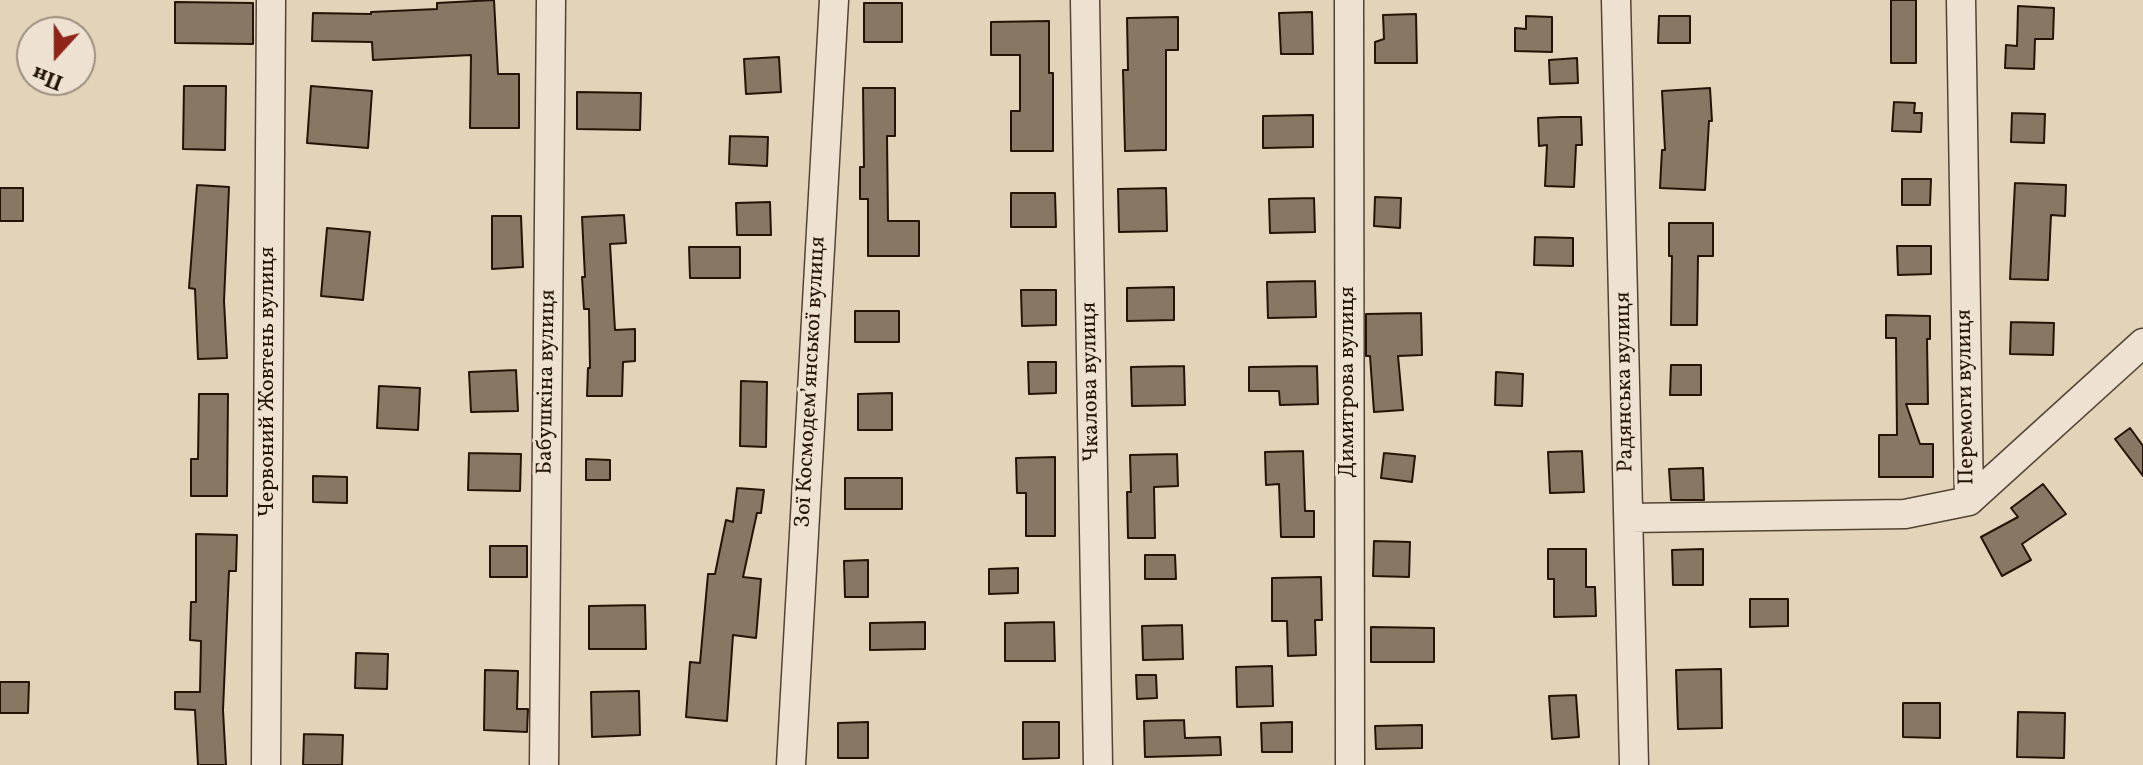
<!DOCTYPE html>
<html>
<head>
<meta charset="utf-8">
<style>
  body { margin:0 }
  #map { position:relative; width:2143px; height:765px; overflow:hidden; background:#e3d3b9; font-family:Vollkorn,serif }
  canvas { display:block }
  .north { position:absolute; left:16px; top:16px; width:80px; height:80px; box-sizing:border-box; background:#ede2d2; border:2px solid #9d8f80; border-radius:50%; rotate:201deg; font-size:22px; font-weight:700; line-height:32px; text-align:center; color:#251306 }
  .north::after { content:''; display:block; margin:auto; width:28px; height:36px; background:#8f2418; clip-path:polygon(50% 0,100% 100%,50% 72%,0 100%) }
</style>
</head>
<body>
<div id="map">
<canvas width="2143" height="765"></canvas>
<div class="north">Пн</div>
</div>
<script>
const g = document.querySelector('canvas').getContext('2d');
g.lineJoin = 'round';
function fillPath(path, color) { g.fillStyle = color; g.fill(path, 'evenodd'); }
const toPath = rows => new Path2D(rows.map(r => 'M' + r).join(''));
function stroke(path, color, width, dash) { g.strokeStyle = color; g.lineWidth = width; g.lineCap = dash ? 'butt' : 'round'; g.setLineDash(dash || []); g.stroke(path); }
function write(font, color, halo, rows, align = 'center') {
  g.font = font + ' Vollkorn,serif'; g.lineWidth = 6; g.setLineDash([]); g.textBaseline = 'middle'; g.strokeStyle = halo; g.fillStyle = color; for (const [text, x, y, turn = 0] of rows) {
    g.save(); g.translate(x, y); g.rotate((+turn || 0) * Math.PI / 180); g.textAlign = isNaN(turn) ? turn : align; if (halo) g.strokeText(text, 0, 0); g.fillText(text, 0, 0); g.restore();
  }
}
const building = toPath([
  [494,0,498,74,519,74,519,128,470,128,471,55,373,60,372,42,312,41,313,13,371,14,371,12,437,9,437,3,494,0],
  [1891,0,1916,0,1916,63,1891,63,1891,0],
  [175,2,253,3,253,44,175,43,175,2],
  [864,3,902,3,902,42,864,42,864,3],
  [2018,6,2054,8,2053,39,2035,39,2034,69,2005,68,2006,45,2017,46,2018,6],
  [1312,12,1313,54,1281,54,1279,13,1312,12],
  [1416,14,1417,63,1375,63,1375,42,1384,39,1383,15,1416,14],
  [1526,16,1552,17,1552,52,1515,51,1515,28,1526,29,1526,16],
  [1659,16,1690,16,1690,43,1658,43,1659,16],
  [1178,17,1178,50,1166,50,1166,150,1125,151,1123,70,1128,70,1127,18,1178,17],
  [1049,21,1049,73,1053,73,1053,151,1011,151,1011,111,1020,111,1020,55,991,55,991,22,1049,21],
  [779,57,781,92,746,94,744,59,779,57],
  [1577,58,1578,83,1550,84,1549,60,1577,58],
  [184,86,226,86,225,150,183,149,184,86],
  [311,86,372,91,368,148,307,143,311,86],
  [863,88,895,88,895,136,887,136,888,221,919,221,919,256,868,256,868,199,860,199,860,167,864,167,863,88],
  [1710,88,1712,121,1709,121,1705,190,1660,188,1662,150,1665,150,1662,91,1710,88],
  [577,92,641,93,640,130,577,129,577,92],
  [1894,102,1915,103,1914,113,1922,113,1921,132,1892,131,1894,102],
  [2012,113,2045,114,2044,143,2011,142,2012,113],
  [1313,115,1313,147,1263,148,1263,116,1313,115],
  [1561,117,1581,117,1582,145,1576,145,1574,187,1545,186,1547,145,1539,146,1538,118,1561,117],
  [730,136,768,137,767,166,729,164,730,136],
  [1902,179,1931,179,1930,205,1902,205,1902,179],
  [2015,183,2066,185,2065,216,2051,215,2048,280,2010,279,2015,183],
  [197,185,229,187,224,301,227,358,198,359,195,289,189,288,197,185],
  [0,188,23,188,23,221,0,221,0,188],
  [1166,188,1167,231,1119,232,1118,189,1166,188],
  [1011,193,1055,193,1056,227,1011,227,1011,193],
  [1375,197,1401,198,1400,228,1374,226,1375,197],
  [1314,198,1315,232,1270,233,1269,199,1314,198],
  [770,202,771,235,737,235,736,203,770,202],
  [624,215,626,243,610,244,615,330,635,329,635,361,623,362,622,396,587,396,588,368,590,368,589,309,584,309,582,277,585,277,582,217,624,215],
  [492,216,521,216,523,267,492,269,492,216],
  [1669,223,1713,223,1713,256,1698,256,1697,325,1671,325,1672,256,1669,256,1669,223],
  [327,228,370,232,363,300,321,296,327,228],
  [1535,237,1573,238,1573,266,1534,265,1535,237],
  [1897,246,1931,246,1931,274,1898,275,1897,246],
  [689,247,740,247,740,278,690,278,689,247],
  [1315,281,1316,317,1268,318,1267,282,1315,281],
  [1174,287,1174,320,1127,321,1127,288,1174,287],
  [1021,290,1056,290,1056,325,1022,326,1021,290],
  [855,311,899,311,899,342,855,342,855,311],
  [1421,313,1422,355,1398,356,1403,410,1374,412,1370,356,1366,356,1366,314,1421,313],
  [1886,315,1930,316,1930,339,1927,339,1928,404,1906,404,1920,444,1933,444,1933,477,1879,477,1879,435,1897,435,1896,338,1886,338,1886,315],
  [2011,322,2054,323,2053,355,2010,354,2011,322],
  [1028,362,1056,362,1056,393,1029,394,1028,362],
  [1671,365,1701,365,1701,395,1670,395,1671,365],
  [1184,366,1185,405,1132,406,1131,367,1184,366],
  [1317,366,1318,404,1280,405,1279,391,1249,391,1249,367,1317,366],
  [516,370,518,411,471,412,469,372,516,370],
  [1496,372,1523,374,1522,406,1495,405,1496,372],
  [741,381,767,382,766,447,740,446,741,381],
  [379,386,420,388,418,430,377,428,379,386],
  [892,393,892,430,858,430,858,394,892,393],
  [199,394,228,394,227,496,191,496,191,459,198,459,199,394],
  [2130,428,2143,446,2143,476,2115,439,2130,428],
  [1303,451,1305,511,1314,511,1314,537,1281,537,1279,484,1266,485,1265,452,1303,451],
  [1582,451,1584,492,1550,493,1548,452,1582,451],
  [469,453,521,454,520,491,468,490,469,453],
  [1384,453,1415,456,1412,482,1381,478,1384,453],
  [1177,454,1178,486,1154,487,1155,538,1128,538,1127,492,1131,492,1130,455,1177,454],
  [1055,457,1055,536,1026,536,1026,493,1017,493,1016,458,1055,457],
  [586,459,610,460,610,480,586,480,586,459],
  [1703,468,1704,500,1671,500,1669,469,1703,468],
  [313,476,347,477,347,503,313,502,313,476],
  [845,478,902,478,902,509,845,509,845,478],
  [2043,484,2066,514,2022,544,2031,560,2002,576,1981,537,2018,517,2011,508,2043,484],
  [737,488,764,490,761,513,757,513,743,577,761,579,756,638,733,635,727,721,686,717,690,662,700,663,708,574,715,574,726,520,733,522,737,488],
  [196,534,237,535,236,571,229,571,223,710,226,765,198,765,195,710,175,709,175,692,200,692,201,641,190,640,191,602,196,602,196,534],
  [1374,541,1410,542,1409,577,1373,576,1374,541],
  [490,546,527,546,527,577,490,577,490,546],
  [1548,549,1586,549,1586,587,1595,587,1596,616,1554,617,1554,579,1548,579,1548,549],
  [1703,549,1703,585,1673,585,1672,550,1703,549],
  [1145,555,1175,555,1176,579,1145,579,1145,555],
  [868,560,868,597,845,597,844,561,868,560],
  [1018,568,1018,593,989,594,989,569,1018,568],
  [1321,577,1322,620,1315,620,1316,655,1288,656,1287,621,1272,621,1272,578,1321,577],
  [1750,599,1788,599,1788,626,1750,627,1750,599],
  [645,605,646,649,589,649,589,606,645,605],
  [925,622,925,649,870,650,870,623,925,622],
  [1054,622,1055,661,1005,661,1005,623,1054,622],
  [1182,625,1183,659,1143,660,1142,626,1182,625],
  [1371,627,1434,628,1434,662,1371,662,1371,627],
  [356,653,388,654,387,689,355,688,356,653],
  [1272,666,1273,706,1237,707,1236,667,1272,666],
  [1721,669,1722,728,1678,729,1676,670,1721,669],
  [485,670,518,671,517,709,528,709,527,732,484,730,485,670],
  [1136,675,1156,675,1157,698,1137,699,1136,675],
  [0,682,29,682,28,713,0,713,0,682],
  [639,691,640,735,592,737,591,692,639,691],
  [1576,695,1579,737,1552,739,1549,696,1576,695],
  [1903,703,1940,703,1940,738,1903,737,1903,703],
  [2018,712,2065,713,2064,758,2017,757,2018,712],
  [1184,720,1185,738,1220,737,1221,755,1145,757,1144,721,1184,720],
  [868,722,868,758,838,758,838,723,868,722],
  [1023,722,1059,722,1059,758,1023,759,1023,722],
  [1292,722,1292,752,1262,752,1261,723,1292,722],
  [1422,725,1422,748,1376,749,1375,726,1422,725],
  [304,734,343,735,342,765,303,765,304,734]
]);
fillPath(building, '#887763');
stroke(building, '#251306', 2);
const minor = toPath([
  [1085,0,1098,765],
  [1349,0,1350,765],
  [1616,0,1634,765],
  [1969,501,2143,343],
  [1629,518,1905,514,1969,501,1961,0],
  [266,765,271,0],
  [544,765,551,0],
  [791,765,834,0]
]);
stroke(minor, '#544333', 31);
stroke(minor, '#ede2d2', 28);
write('22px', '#251306', '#ede2d2', [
  ["Червоний Жовтень вулиця",269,382,-90],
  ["Бабушкіна вулиця",548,382,-89],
  ["Зої Космодем’янської вулиця",812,382,-87],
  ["Чкалова вулиця",1092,382,-91],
  ["Димитрова вулиця",1349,382,-90],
  ["Радянська вулиця",1626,382,-91],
  ["Перемоги вулиця",1967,397,-91]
]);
</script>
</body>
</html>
